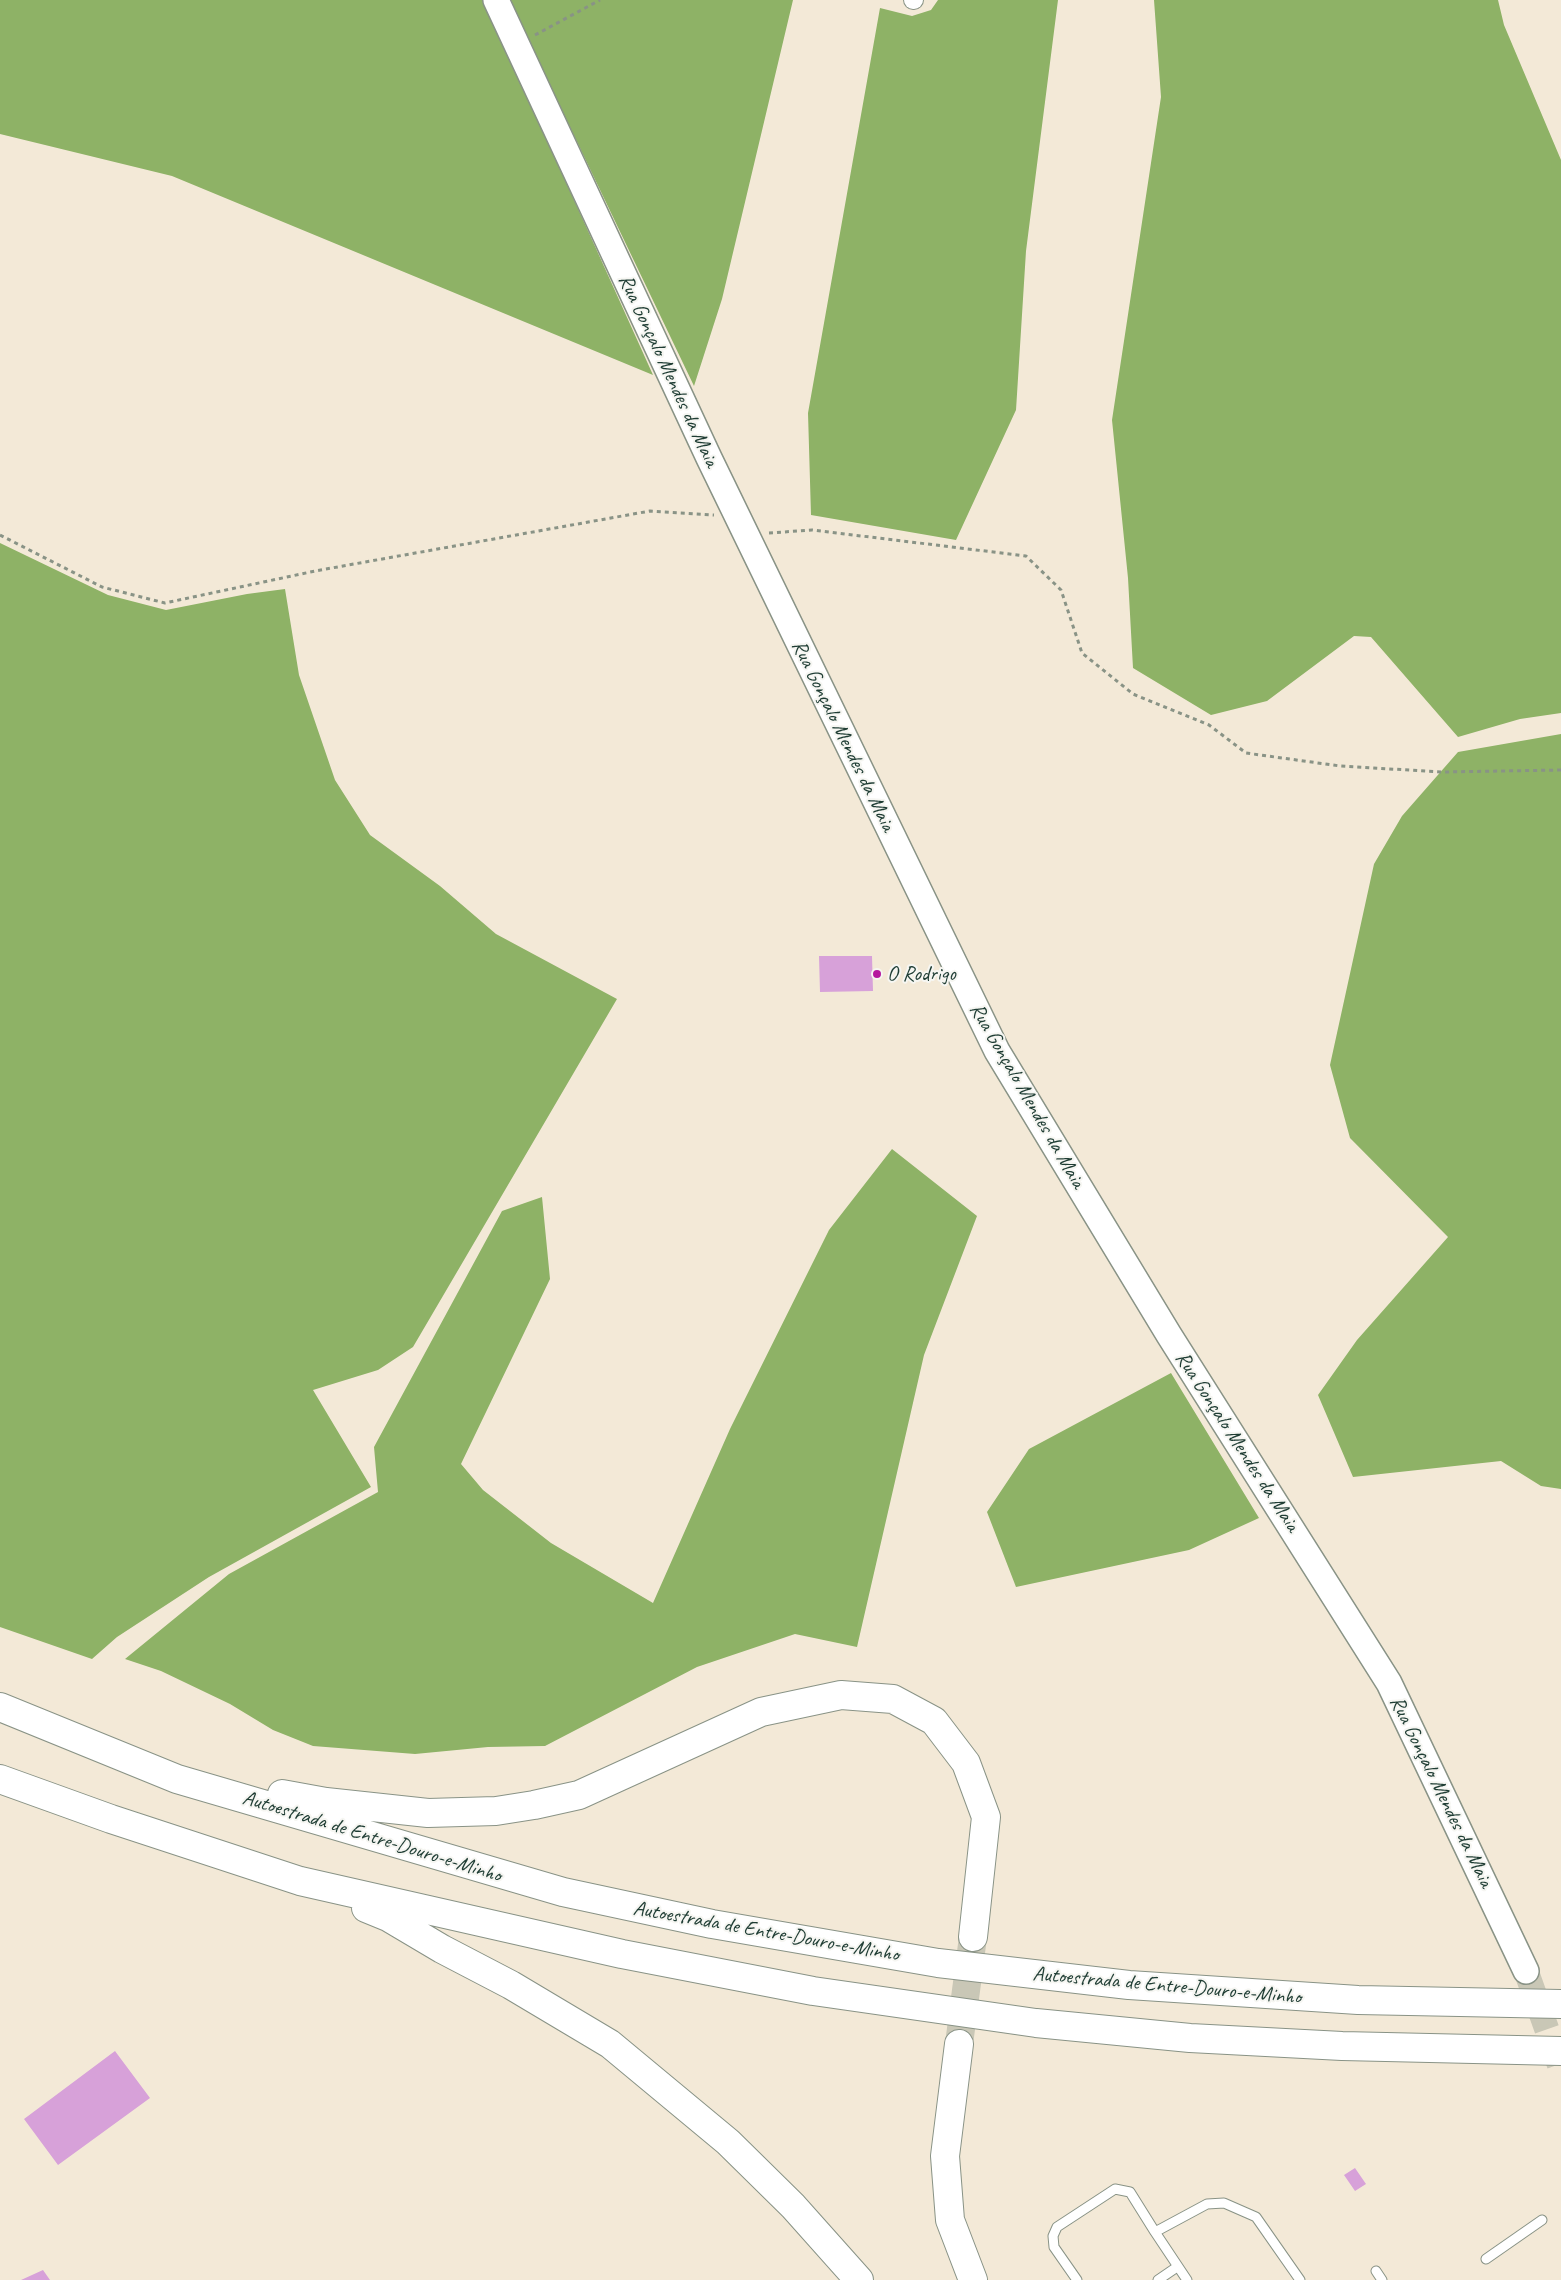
<!DOCTYPE html>
<html>
<head>
<meta charset="utf-8">
<style>
  body { margin:0 }
  canvas { display:block; background:#f3e9d7 }
</style>
</head>
<body>
<canvas width="1561" height="2280"></canvas>
<script>
const g = document.querySelector('canvas').getContext('2d');
g.lineJoin = 'round';
function fillPath(path, color) { g.fillStyle = color; g.fill(path, 'evenodd'); }
const toPath = rows => new Path2D(rows.map(r => 'M' + r).join(''));
function stroke(path, color, width, dash) { g.strokeStyle = color; g.lineWidth = width; g.lineCap = dash ? 'butt' : 'round'; g.setLineDash(dash || []); g.stroke(path); }
function write(font, color, halo, rows, align = 'center') {
  g.font = font + ' Caveat,sans-serif'; g.lineWidth = 4; g.setLineDash([]); g.textBaseline = 'middle'; g.strokeStyle = halo; g.fillStyle = color; for (const [text, x, y, turn = 0] of rows) {
    g.save(); g.translate(x, y); g.rotate((+turn || 0) * Math.PI / 180); g.textAlign = isNaN(turn) ? turn : align; if (halo) g.strokeText(text, 0, 0); g.fillText(text, 0, 0); g.restore();
  }
}
fillPath(toPath([
  [0,0,484,0,653,375,172,176,0,134],
  [509,0,793,0,722,299,694,386],
  [938,0,1058,0,1026,251,1016,410,956,540,811,515,808,413,880,8,912,16,931,10],
  [1154,0,1498,0,1504,25,1561,160,1561,713,1520,719,1458,737,1371,637,1354,636,1267,701,1211,715,1133,668,1128,578,1112,420,1161,97],
  [0,543,108,595,166,610,247,594,285,589,299,675,335,780,370,835,440,886,496,934,617,999,413,1347,378,1370,313,1390,371,1487,209,1577,117,1637,92,1659,0,1627],
  [1561,734,1561,1489,1541,1486,1501,1461,1353,1477,1318,1395,1357,1340,1448,1237,1350,1138,1330,1065,1374,864,1402,816,1458,752],
  [892,1149,977,1216,924,1355,857,1647,795,1634,697,1667,545,1746,488,1747,415,1754,313,1746,273,1730,230,1704,161,1671,125,1659,229,1574,378,1492,374,1447,502,1211,542,1197,550,1279,461,1464,483,1490,551,1543,653,1603,730,1429,829,1230],
  [1171,1373,1259,1518,1189,1550,1016,1587,987,1512,1029,1449]
]), '#8eb266');
fillPath(toPath([
  [819,956,872,956,873,991,820,992],
  [115,2051,150,2098,58,2165,24,2119],
  [1355,2168,1366,2184,1355,2191,1344,2175],
  [43,2270,50,2280,21,2280]
]), '#d7a1d9');
stroke(toPath([
  [1526,1971,1561,2069]
]), '#c9c7b6', 25, [25, 12]);
stroke(toPath([
  [959,2044,973,1937]
]), '#c9c7b6', 28, [28, 14]);
const lane = toPath([
  [1486,2259,1542,2220],
  [1376,2271,1382,2280],
  [1077,2280,1054,2247,1053,2236,1057,2227,1115,2189,1130,2192,1155,2232],
  [1158,2280,1177,2267],
  [1187,2280,1155,2232,1207,2204,1224,2203,1256,2217,1300,2280]
]);
const street = toPath([
  [913,0,914,0]
]);
const secondary = toPath([
  [496,0,709,458,997,1051,1169,1335,1389,1683,1526,1971]
]);
const highway = toPath([
  [0,1707,177,1779,563,1892,712,1924,938,1963,1129,1985,1358,2000,1561,2004],
  [0,1779,111,1819,300,1881,622,1954,813,1991,1036,2023,1190,2038,1342,2046,1561,2051],
  [282,1794,326,1802,428,1813,496,1811,534,1805,579,1795,761,1712,841,1695,893,1699,934,1721,966,1763,986,1817,973,1937],
  [366,1908,388,1917,442,1949,511,1985,610,2044,728,2142,793,2206,859,2280],
  [959,2044,945,2156,950,2220,973,2280]
]);
stroke(lane, '#899386', 11);
stroke(street, '#899386', 20);
stroke(secondary, '#899386', 28);
stroke(highway, '#899386', 30);
stroke(toPath([
  [535,35,600,0],
  [769,533,812,530,1026,556,1061,590,1082,653,1133,694,1209,725,1246,753,1340,766,1442,772,1561,770],
  [0,535,102,587,165,603,315,571,650,511,714,515]
]), '#899386', 3, [4, 4]);
stroke(lane, '#fff', 9);
stroke(street, '#fff', 18);
stroke(secondary, '#fff', 25);
stroke(highway, '#fff', 28);
for (const [x, y, r, color] of [
  [877,974,5,"#b5179e"]
]) { const dot = new Path2D(); dot.arc(x, y, r, 0, 2 * Math.PI); g.fillStyle = color; g.fill(dot); stroke(dot, '#f6f6f2', 2); }
write('21px', '#1f3d34', '#f6f6f2', [
  ["Rua Gonçalo Mendes da Maia",668,371,65],
  ["Rua Gonçalo Mendes da Maia",843,736,64],
  ["Rua Gonçalo Mendes da Maia",1027,1096,60],
  ["Rua Gonçalo Mendes da Maia",1237,1442,57],
  ["Rua Gonçalo Mendes da Maia",1441,1792,64],
  ["Autoestrada de Entre-Douro-e-Minho",372,1837,17],
  ["Autoestrada de Entre-Douro-e-Minho",766,1932,10],
  ["Autoestrada de Entre-Douro-e-Minho",1167,1986,5]
]);
write('21px', '#1f3d34', '#f6f6f2', [
  ["O Rodrigo",887,974]
], 'left');
</script>
</body>
</html>
